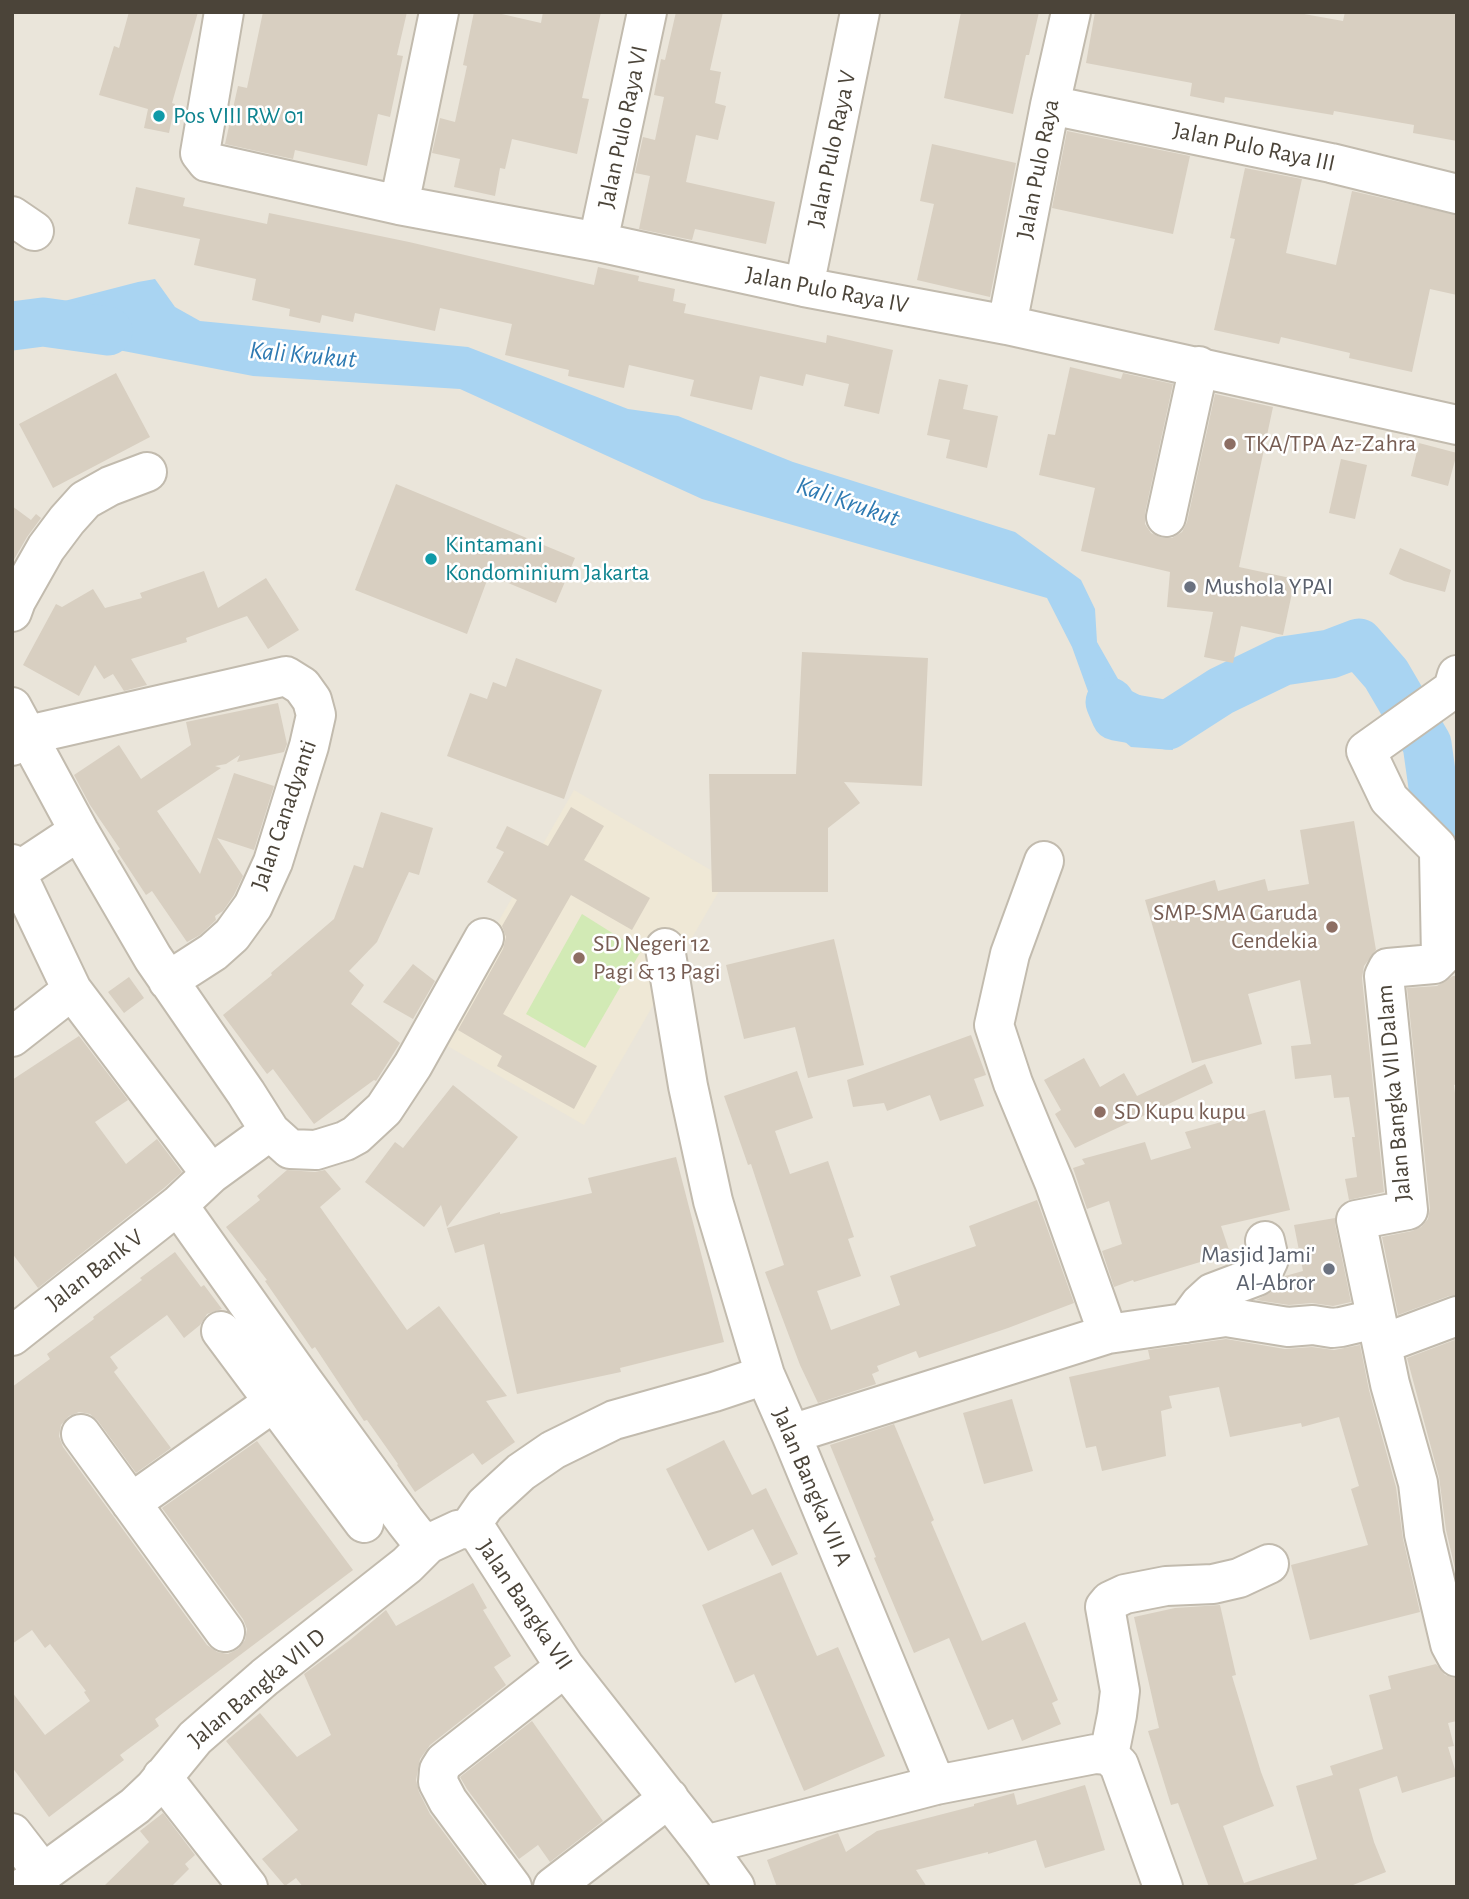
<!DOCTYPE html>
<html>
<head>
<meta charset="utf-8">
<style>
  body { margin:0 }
  #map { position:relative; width:1469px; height:1899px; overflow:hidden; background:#f6f3ec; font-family:"Alegreya Sans",sans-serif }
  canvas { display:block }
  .frame { position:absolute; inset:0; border:14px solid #4b4439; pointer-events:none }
</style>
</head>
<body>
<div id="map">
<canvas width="1469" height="1899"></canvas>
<div class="frame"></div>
</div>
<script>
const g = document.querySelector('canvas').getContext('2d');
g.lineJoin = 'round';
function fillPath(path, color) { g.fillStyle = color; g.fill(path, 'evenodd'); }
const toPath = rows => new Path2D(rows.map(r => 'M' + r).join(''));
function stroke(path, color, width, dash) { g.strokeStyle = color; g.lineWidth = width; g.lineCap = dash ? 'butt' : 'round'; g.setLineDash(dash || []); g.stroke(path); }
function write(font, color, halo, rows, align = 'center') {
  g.font = font + ' "Alegreya Sans",sans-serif'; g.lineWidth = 5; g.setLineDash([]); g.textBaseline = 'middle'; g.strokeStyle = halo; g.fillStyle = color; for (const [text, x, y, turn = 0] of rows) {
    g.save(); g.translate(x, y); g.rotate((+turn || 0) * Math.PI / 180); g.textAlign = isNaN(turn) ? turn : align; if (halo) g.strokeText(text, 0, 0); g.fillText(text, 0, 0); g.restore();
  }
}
fillPath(toPath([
  [12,12,1457,12,1457,1887,12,1887]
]), '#eae5da');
fillPath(toPath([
  [574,790,726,879,584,1125,432,1037]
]), '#efe8d6');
fillPath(toPath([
  [582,914,641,951,585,1048,526,1014]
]), '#d2eab5');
fillPath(toPath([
  [155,279,175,307,200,321,468,347,628,409,678,416,793,462,1015,532,1081,580,1095,609,1097,642,1122,686,1151,701,1168,725,1173,750,1131,747,1098,719,1072,647,1047,598,702,499,460,389,253,376,56,338,43,322,45,306,138,282]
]), '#a9d4f2');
stroke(toPath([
  [12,326,43,322,108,331],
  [1110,702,1116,716,1168,725,1221,691,1283,661,1330,654,1359,643,1386,674,1427,744,1439,829,1457,834]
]), '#a9d4f2', 49);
fillPath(toPath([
  [129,12,198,12,172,103,175,104,169,133,144,128,148,109,99,95,114,46,119,48],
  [263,12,407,12,397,55,403,56,390,117,378,114,367,166,295,150,293,159,225,144,238,86,247,88],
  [474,12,493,12,541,23,543,12,601,12,582,98,589,99,577,154,512,139,505,169,500,168,495,196,454,187,460,159,432,153,440,118,455,122,467,66,463,65],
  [676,12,723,12,710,70,721,72,715,103,726,106,718,140,696,135,686,182,775,202,766,244,695,229,692,240,639,229,650,176,635,173,643,137,655,140,664,97,654,95,661,59,665,60],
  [961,12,1039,12,1029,55,1026,55,1013,114,944,98],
  [1095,12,1293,12,1343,21,1345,12,1457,12,1457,141,1413,133,1414,125,1334,111,1333,115,1225,97,1224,103,1190,96,1192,83,1086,63],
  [1067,131,1190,156,1173,234,1052,208],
  [932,144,1016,163,990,297,917,280,934,204,920,201],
  [1245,168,1302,179,1286,253,1336,265,1352,191,1457,215,1457,295,1430,289,1412,372,1349,358,1350,353,1281,337,1279,344,1214,330,1235,239,1230,238],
  [136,187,185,198,183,206,267,224,269,213,409,242,594,285,598,267,639,276,638,281,675,289,673,301,686,304,684,313,826,343,827,335,893,350,879,414,844,406,849,384,806,374,803,386,760,376,752,410,690,396,694,380,629,365,624,388,568,376,569,370,505,355,512,324,440,308,435,331,355,313,353,322,322,315,320,323,289,316,290,309,252,300,256,279,194,265,200,239,128,224],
  [1070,367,1121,379,1123,373,1173,384,1145,513,1145,524,1151,533,1162,538,1172,538,1182,532,1187,522,1215,394,1273,407,1239,567,1295,579,1283,635,1241,626,1233,663,1204,657,1213,612,1167,607,1170,572,1081,551,1095,488,1039,475,1048,434,1055,435],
  [116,373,150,437,53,488,19,424],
  [939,379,968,385,963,409,998,416,987,468,946,458,950,440,927,435],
  [1419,443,1457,453,1448,486,1411,476],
  [1341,459,1367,465,1355,519,1329,513],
  [396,484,575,558,556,603,489,575,467,634,355,590],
  [12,506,31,520,36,514,41,518,27,537,12,563],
  [1400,548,1451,570,1445,592,1404,581,1389,574],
  [204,571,218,608,266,578,299,630,268,649,247,616,186,638,187,642,131,659,147,685,124,691,113,674,104,679,95,665,79,696,23,665,56,604,62,607,93,589,105,608,142,598,140,593],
  [802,652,928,658,922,786,844,782,860,803,828,828,828,892,712,892,709,774,796,774],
  [516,658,602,690,564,799,447,756,470,693,487,699,493,682,506,687],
  [278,703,287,744,284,752,237,762,240,755,226,764,215,766,221,768,157,811,200,874,234,773,274,786,254,850,217,838,243,876,234,895,223,911,215,916,216,920,200,935,187,942,152,891,146,895,117,851,120,849,90,805,74,775,119,745,141,779,191,745,186,722],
  [571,807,604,826,584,860,650,898,632,930,571,895,503,1014,597,1066,574,1109,497,1066,502,1056,458,1030,503,949,506,937,502,926,517,900,487,882,504,852,496,848,507,826,548,846],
  [381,812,433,828,419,875,409,872,377,942,349,971,364,985,351,1004,400,1043,376,1081,374,1080,314,1124,273,1069,267,1074,223,1015,272,975,271,973,334,919,354,865,363,868],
  [1354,821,1376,950,1364,966,1362,978,1384,1192,1349,1200,1345,1179,1357,1177,1352,1137,1355,1137,1349,1097,1334,1098,1331,1075,1295,1079,1291,1046,1311,1044,1300,980,1248,994,1262,1044,1192,1063,1145,900,1215,880,1218,891,1265,879,1268,891,1309,884,1300,830],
  [834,939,864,1065,808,1078,795,1027,744,1039,726,965],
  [413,964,435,981,413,1019,383,1002],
  [1453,976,1457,976,1457,1084,1454,1085,1457,1110,1457,1295,1449,1296,1398,1315,1382,1237,1412,1231,1421,1227,1428,1219,1430,1208,1407,988,1437,986],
  [129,977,144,998,124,1013,108,992],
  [971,1035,986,1075,974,1079,984,1106,940,1121,930,1095,887,1111,884,1103,853,1107,847,1080],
  [79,1036,128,1100,95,1122,126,1164,157,1139,182,1172,164,1188,38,1288,12,1253,12,1080],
  [1084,1058,1100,1087,1124,1073,1137,1096,1205,1064,1213,1083,1075,1148,1055,1114,1061,1110,1044,1080],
  [797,1071,813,1118,775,1131,790,1174,828,1161,854,1237,848,1239,861,1276,817,1291,831,1330,900,1305,890,1276,976,1246,969,1226,1037,1200,1074,1303,1008,1328,919,1358,916,1351,877,1366,879,1371,872,1374,876,1384,818,1403,800,1365,765,1272,784,1265,751,1164,748,1165,724,1096],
  [453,1085,518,1137,447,1227,441,1205,424,1227,365,1182,395,1142,403,1148],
  [1265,1110,1290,1210,1221,1226,1230,1253,1134,1282,1133,1280,1114,1287,1102,1251,1122,1244,1109,1201,1087,1209,1073,1168,1085,1164,1082,1159,1145,1142,1151,1160,1191,1148,1185,1132],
  [676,1157,724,1342,620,1368,621,1372,517,1394,484,1244,455,1253,447,1228,500,1212,500,1214,592,1193,588,1178],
  [287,1170,315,1172,325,1170,341,1189,320,1207,407,1330,439,1306,507,1396,486,1401,515,1442,482,1465,473,1453,415,1492,397,1465,398,1464,367,1420,364,1421,315,1347,312,1349,265,1281,267,1280,226,1227,260,1200,257,1196],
  [1335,1218,1335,1224,1351,1302,1333,1306,1312,1303,1289,1305,1256,1300,1275,1290,1285,1276,1303,1271,1294,1225],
  [175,1252,201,1287,204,1285,222,1309,207,1314,200,1325,184,1338,167,1315,110,1357,118,1368,114,1372,171,1448,136,1473,98,1421,90,1414,79,1412,69,1416,61,1425,59,1436,63,1447,207,1645,217,1652,228,1654,238,1649,245,1640,247,1629,243,1619,162,1508,257,1441,353,1570,155,1719,159,1726,120,1755,124,1760,49,1817,12,1767,12,1692,45,1735,90,1701,84,1692,86,1691,50,1644,45,1648,32,1630,12,1644,12,1387,50,1359,47,1354,94,1319,93,1317,142,1280,140,1278],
  [1226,1339,1285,1349,1312,1347,1334,1350,1360,1345,1369,1390,1396,1487,1403,1539,1420,1612,1310,1640,1291,1565,1368,1545,1351,1489,1359,1486,1339,1417,1302,1427,1301,1423,1230,1437,1219,1387,1169,1396,1172,1408,1161,1411,1166,1456,1102,1471,1096,1446,1086,1448,1069,1377,1150,1359,1148,1350],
  [1457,1339,1457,1577,1446,1530,1439,1477,1407,1358],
  [1012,1399,1033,1471,984,1484,963,1413],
  [894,1424,934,1520,931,1522,982,1641,1025,1622,1058,1700,1052,1703,1061,1724,1022,1741,1013,1719,988,1730,949,1638,914,1653,874,1558,876,1557,830,1445],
  [724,1440,752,1495,766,1488,798,1554,772,1566,753,1529,708,1551,666,1469],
  [781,1572,817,1656,838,1647,885,1756,804,1791,754,1674,735,1683,702,1605],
  [473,1583,487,1608,483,1610,511,1656,494,1667,506,1685,430,1745,420,1759,416,1780,419,1792,430,1814,483,1885,481,1887,303,1887,296,1878,285,1886,262,1859,298,1830,226,1741,260,1713,297,1757,331,1735,304,1674,350,1640,386,1610,396,1626],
  [1220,1605,1236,1675,1232,1676,1261,1772,1274,1806,1223,1826,1244,1883,1317,1859,1296,1786,1333,1775,1330,1766,1383,1749,1369,1695,1391,1689,1388,1676,1436,1664,1445,1675,1457,1679,1457,1721,1448,1723,1454,1746,1448,1747,1457,1776,1402,1793,1397,1776,1359,1789,1374,1842,1386,1872,1348,1887,1209,1887,1178,1803,1171,1805,1148,1731,1159,1728,1134,1617,1175,1608],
  [532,1721,603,1821,550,1862,538,1845,519,1859,467,1789,460,1777],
  [1085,1785,1105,1850,1045,1868,1036,1840,988,1854,988,1852,916,1870,927,1887,777,1887,767,1860,838,1833,846,1852,877,1831,974,1806,974,1804,1014,1793,1017,1805],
  [163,1813,195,1855,185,1864,189,1869,171,1887,103,1887,149,1842,140,1831]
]), '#d8cfc1');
const minor = toPath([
  [224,12,200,153,207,162,399,205,598,242,804,287,1007,325,1457,425],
  [1050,105,1331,163,1457,194],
  [399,205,439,12],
  [12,216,34,231],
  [598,242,647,12],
  [804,287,860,12],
  [1007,325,1050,105,1071,12],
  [1166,517,1199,366],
  [12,612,16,601,46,548,67,520,85,500,110,486,147,472],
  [1457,675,1453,689,1366,751,1389,799,1437,847,1439,854,1441,957,1434,964,1388,968,1384,976,1408,1210,1356,1220,1390,1384,1418,1483,1424,1534,1450,1644,1457,1657],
  [12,707,79,831,153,958,246,1093,270,1131,290,1149,316,1150,345,1141,356,1135,384,1109,413,1065,484,938],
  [12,746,28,735,286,676,302,686,312,700,316,715,309,746,273,862,253,906,232,935,213,952,168,981],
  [1044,861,1010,954,994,1025,1013,1083,1054,1182,1108,1334],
  [12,864,72,990,211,1174],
  [17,872,79,831],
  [665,948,688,1086,713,1201,765,1375,791,1434,936,1785],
  [12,1037,72,990],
  [178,1205,303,1381,405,1521,416,1535,428,1544],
  [1186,1323,1200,1304,1212,1293,1257,1276,1263,1272,1269,1259,1265,1241],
  [221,1331,364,1523],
  [12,1336,178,1205,211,1174,270,1131],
  [1382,1344,1457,1316],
  [81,1434,225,1632],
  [791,1434,1108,1334,1226,1317,1288,1327,1313,1325,1332,1328,1341,1327,1375,1319],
  [131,1503,295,1387],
  [469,1528,485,1505,521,1472,553,1450,614,1420,714,1392,765,1375],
  [1109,1755,1117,1715,1120,1691,1105,1607,1110,1601,1125,1594,1166,1586,1213,1584,1239,1578,1269,1564],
  [162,1777,248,1887],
  [12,1833,43,1873],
  [705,1845,936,1785,1095,1754,1109,1755,1119,1765,1163,1887],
  [24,1887,135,1806,154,1788,195,1738,265,1677,407,1565,428,1544,458,1530,469,1528,480,1535,565,1667,705,1845,735,1887],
  [512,1887,448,1801,438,1782,439,1770,444,1762,565,1667],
  [553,1887,669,1798]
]);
stroke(minor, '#c2bbae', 42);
stroke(minor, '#fff', 38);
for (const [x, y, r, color] of [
  [159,116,7,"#0f9aa8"],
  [1230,444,7,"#8d6e63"],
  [431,559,7,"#0f9aa8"],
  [1190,587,7,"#6b7280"],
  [1332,927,7,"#8d6e63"],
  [579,958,7,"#8d6e63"],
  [1100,1112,7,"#8d6e63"],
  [1329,1269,7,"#6b7280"]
]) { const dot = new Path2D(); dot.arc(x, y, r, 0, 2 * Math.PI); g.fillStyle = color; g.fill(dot); stroke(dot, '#fff', 2.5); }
write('24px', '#0d838f', '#fff', [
  ["Pos VIII RW 01",173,116],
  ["Kintamani",445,545],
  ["Kondominium Jakarta",445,573]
], 'left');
write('24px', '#4b4439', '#fff', [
  ["Jalan Pulo Raya VI",623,127,-78],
  ["Jalan Pulo Raya III",1254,147,12],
  ["Jalan Pulo Raya V",832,149,-78],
  ["Jalan Pulo Raya",1038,169,-79],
  ["Jalan Pulo Raya IV",827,290,11],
  ["Jalan Canadyanti",284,815,-71],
  ["Jalan Bangka VII Dalam",1394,1093,-95],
  ["Jalan Bank V",95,1270,-38],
  ["Jalan Bangka VII A",812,1487,67],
  ["Jalan Bangka VII",525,1605,56],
  ["Jalan Bangka VII D",257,1688,-40]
]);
write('24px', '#785e54', '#fff', [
  ["TKA/TPA Az-Zahra",1244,444],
  ["SMP-SMA Garuda",1318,913,"right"],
  ["Cendekia",1318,941,"right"],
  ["SD Negeri 12",593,944],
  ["Pagi & 13 Pagi",593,972],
  ["SD Kupu kupu",1114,1112]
], 'left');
write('24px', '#5b616d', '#fff', [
  ["Mushola YPAI",1204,587],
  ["Masjid Jami'",1315,1255,"right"],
  ["Al-Abror",1315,1283,"right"]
], 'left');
write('italic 26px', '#2e7ab2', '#fff', [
  ["Kali Krukut",303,355,5],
  ["Kali Krukut",848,502,19]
]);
</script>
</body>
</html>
